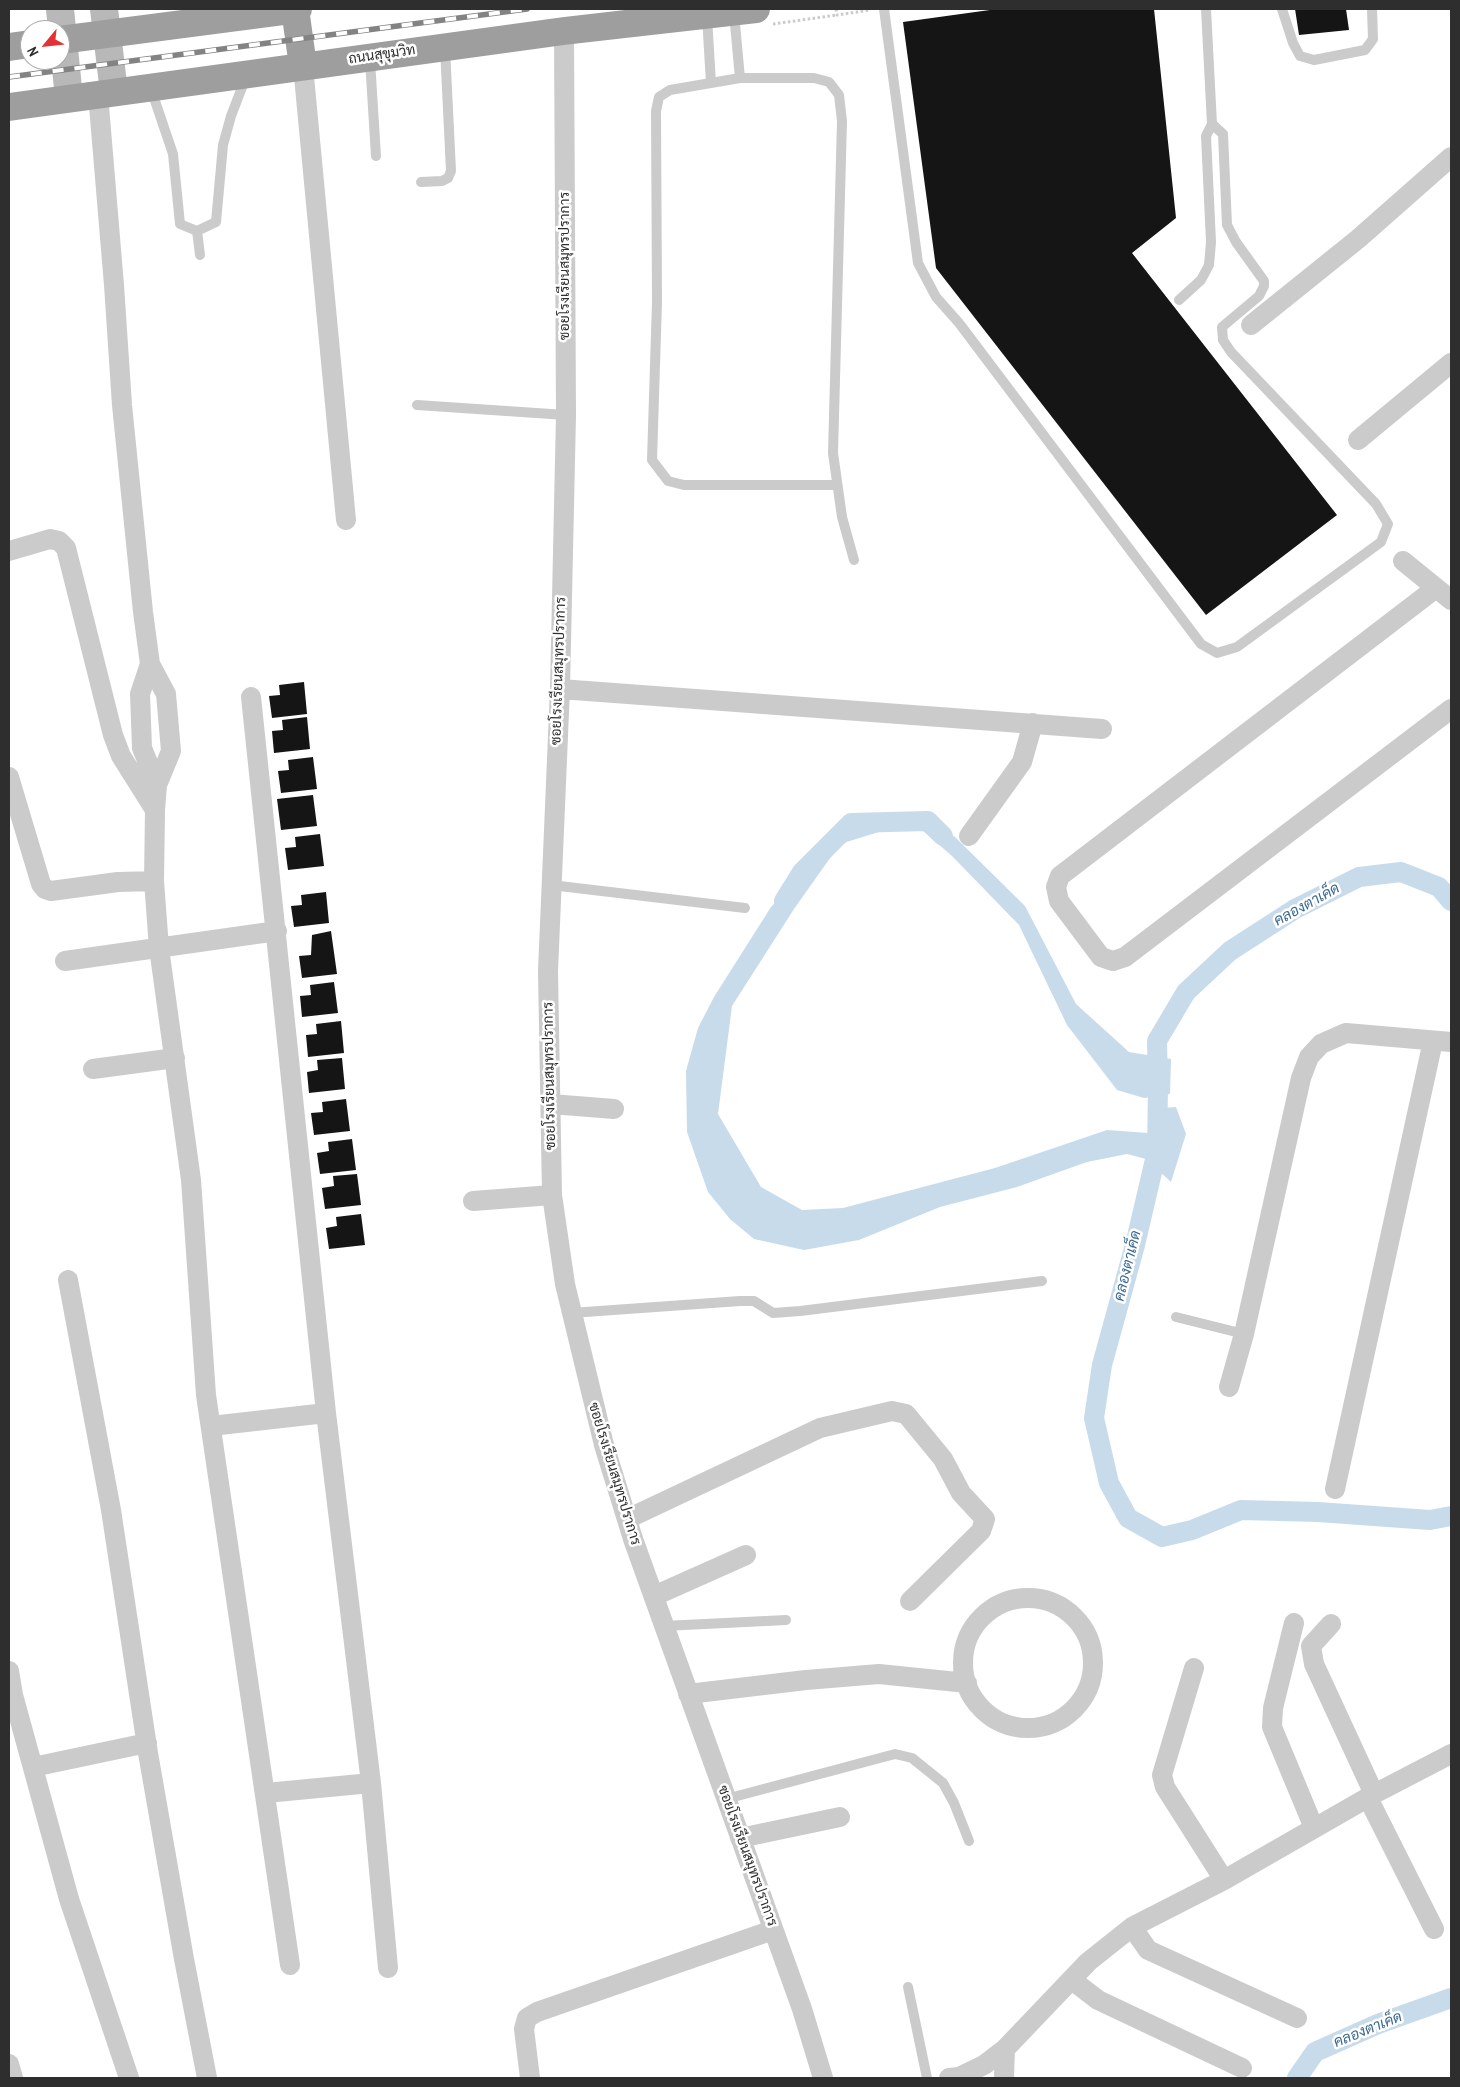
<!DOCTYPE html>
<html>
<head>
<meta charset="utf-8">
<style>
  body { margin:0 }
  #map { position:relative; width:1460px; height:2087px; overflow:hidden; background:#fff; font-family:"Archivo Narrow",sans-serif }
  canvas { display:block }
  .frame { position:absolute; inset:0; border:10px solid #2e2e2e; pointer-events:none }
  .north { position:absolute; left:20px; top:20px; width:50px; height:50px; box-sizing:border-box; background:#fff; border:1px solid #ababab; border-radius:50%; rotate:242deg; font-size:14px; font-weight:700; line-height:20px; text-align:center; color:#2e2e2e }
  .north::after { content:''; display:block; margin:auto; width:18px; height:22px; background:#e23235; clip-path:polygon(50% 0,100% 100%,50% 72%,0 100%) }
</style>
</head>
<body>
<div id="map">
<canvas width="1460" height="2087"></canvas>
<div class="frame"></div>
<div class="north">N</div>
</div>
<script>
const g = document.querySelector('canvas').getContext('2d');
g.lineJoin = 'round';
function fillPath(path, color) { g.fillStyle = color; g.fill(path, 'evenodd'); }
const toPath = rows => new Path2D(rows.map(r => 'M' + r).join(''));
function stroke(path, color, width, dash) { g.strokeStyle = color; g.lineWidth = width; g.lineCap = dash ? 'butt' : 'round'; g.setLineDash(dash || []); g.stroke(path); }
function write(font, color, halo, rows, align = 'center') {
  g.font = font + ' "Archivo Narrow",Sarabun,sans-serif'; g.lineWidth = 5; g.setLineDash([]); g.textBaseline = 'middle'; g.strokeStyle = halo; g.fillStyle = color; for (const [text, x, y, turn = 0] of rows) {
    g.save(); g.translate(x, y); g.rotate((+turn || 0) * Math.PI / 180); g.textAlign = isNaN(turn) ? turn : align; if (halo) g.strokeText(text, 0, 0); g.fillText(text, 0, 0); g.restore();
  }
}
fillPath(toPath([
  [928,821,955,837,1025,906,1076,1004,1129,1052,1171,1059,1170,1094,1144,1098,1117,1090,1067,1025,1019,925,952,856,922,830,882,831,840,844,794,909,732,1006,718,1114,761,1187,802,1210,843,1208,995,1168,1107,1130,1148,1133,1150,1109,1176,1107,1186,1134,1171,1182,1146,1159,1127,1154,1087,1162,1017,1187,940,1207,859,1240,804,1250,754,1239,730,1219,708,1192,687,1132,686,1071,698,1028,714,997,771,907,832,843,856,823]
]), '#c8dbeb');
stroke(toPath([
  [784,901,802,872,851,823,928,821,943,836],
  [1451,901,1439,887,1401,872,1359,877,1295,909,1230,951,1186,992,1157,1041,1158,1086,1157,1151,1135,1245,1102,1365,1094,1418,1109,1483,1128,1518,1162,1537,1192,1530,1241,1510,1318,1512,1430,1520,1451,1516],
  [1297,2078,1315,2052,1378,2024,1451,1998]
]), '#c8dbeb', 20);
fillPath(toPath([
  [997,9,1154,9,1176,218,1132,253,1337,515,1206,615,936,268,903,22],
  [1295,9,1346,9,1349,30,1299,35],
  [304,682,307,714,272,718,269,696,280,695,279,685],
  [307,717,310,749,274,753,272,731,283,730,282,720],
  [313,757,317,789,281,793,278,771,289,770,288,760],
  [313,795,317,826,281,830,277,799],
  [320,834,324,866,288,870,285,848,296,847,295,837],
  [326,892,329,923,294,927,291,906,302,905,301,895],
  [331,931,337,974,302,978,299,956,311,955,312,935],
  [334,982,338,1013,302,1017,300,996,311,995,310,985],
  [341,1021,344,1053,308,1057,306,1035,317,1034,316,1024],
  [342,1058,345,1089,309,1093,307,1072,318,1070,317,1060],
  [346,1099,350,1131,314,1135,311,1113,323,1112,322,1102],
  [352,1139,356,1170,320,1174,317,1153,329,1151,328,1142],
  [357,1174,361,1205,325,1209,322,1188,334,1186,333,1176],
  [361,1214,365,1245,329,1249,326,1228,337,1226,336,1217]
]), '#151515');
stroke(toPath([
  [836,9,837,15,870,10],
  [773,24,837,15]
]), '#cbcbcb', 3, [2.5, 2.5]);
stroke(toPath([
  [884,9,918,263,936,297,959,323,1201,644,1217,653,1237,647,1381,542,1388,524,1376,504,1231,352,1223,340,1222,327,1259,296,1264,286,1264,281,1236,242,1227,225,1223,134,1212,124],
  [1282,9,1293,43,1300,56,1314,60,1365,50,1373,39,1372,9],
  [734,13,740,78],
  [707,17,711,83],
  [370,60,376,156],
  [151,89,173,154,180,224,197,231,216,222,223,145,231,116,246,77],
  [421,182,442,181,448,178,451,171,445,48],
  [197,231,200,255],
  [1179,300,1201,280,1209,265,1211,242,1206,136,1212,124,1206,9],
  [417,405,566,415],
  [837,485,684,485,668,481,652,460,657,302,656,111,659,97,670,90,740,78,814,78,829,82,839,95,842,121,833,453,842,517,854,560],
  [551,885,745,908],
  [571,1313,740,1301,754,1301,773,1313,800,1311,1042,1281],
  [1176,1317,1244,1334],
  [664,1626,786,1620],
  [726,1799,895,1754,912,1758,943,1783,954,1803,969,1841],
  [908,1987,927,2078]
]), '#cbcbcb', 10);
stroke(toPath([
  [564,31,566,415,560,689,548,971,552,1195,565,1284,604,1445,633,1539,802,2009,823,2078],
  [303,66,346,520],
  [98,94,114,285,122,405,143,612,150,664,166,694,171,751,157,785,155,810,154,881,159,948,191,1180,206,1395,290,1965],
  [1251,325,1358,239,1451,157],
  [1358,440,1451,363],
  [9,551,50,539,59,541,66,548,113,735,121,756,155,810],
  [1403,561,1451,600],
  [1436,588,1060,876,1056,887,1059,901,1101,957,1113,961,1125,957,1451,709],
  [150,664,140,694,142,748,157,785],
  [560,689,1102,729],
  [251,697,326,1413,371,1783,388,1968],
  [9,777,41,884,45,889,51,891,118,882,154,881],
  [969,836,1022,762,1033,723],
  [65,961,277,931],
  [93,1069,175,1058],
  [551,1104,614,1109],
  [473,1201,552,1195],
  [68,1280,111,1510,148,1753,184,1959,207,2078],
  [1229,1387,1244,1334,1301,1078,1309,1057,1321,1044,1346,1033,1451,1042],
  [211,1426,326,1413],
  [1335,1489,1433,1041],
  [627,1519,820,1428,892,1411,906,1414,943,1459,961,1493,985,1519,981,1531,910,1601],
  [654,1596,746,1555],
  '963 1663a65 65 0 1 1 130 0a65 65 0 1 1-130 0Z',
  [1294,1623,1273,1708,1272,1727,1314,1828],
  [1331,1624,1311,1646,1314,1664,1374,1794],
  [1194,1668,1162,1775,1165,1787,1224,1880],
  [9,1671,13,1695,69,1899,129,2078],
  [688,1694,806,1680,879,1674,967,1683],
  [33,1767,147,1743],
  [266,1793,371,1783],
  [1368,1798,1434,1929],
  [740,1838,840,1817],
  [1132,1927,1148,1950,1297,2018],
  [1072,1980,1098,2000,1242,2068],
  [9,2064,13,2078],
  [530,2078,524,2029,527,2018,537,2012,773,1930],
  [949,2078,959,2077,984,2065,1005,2049,1088,1962,1132,1927,1224,1880,1374,1794,1451,1754],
  [1004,2078,1005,2049]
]), '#cbcbcb', 20);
stroke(toPath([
  [60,9,69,98],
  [104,9,114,92]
]), '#b8b8b8', 28);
stroke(toPath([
  [295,9,303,66],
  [60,40,298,9],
  [9,47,30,44],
  [9,107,564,31,756,9]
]), '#9e9e9e', 28);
const rail = toPath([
  [9,77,527,9]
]);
stroke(rail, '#838383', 5.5);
stroke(rail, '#fff', 4, [11]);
write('14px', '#2e2e2e', '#fff', [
  ["ถนนสุขุมวิท",382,55,-8],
  ["ซอยโรงเรียนสมุทรปราการ",565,266,-90],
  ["ซอยโรงเรียนสมุทรปราการ",559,671,-88],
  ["ซอยโรงเรียนสมุทรปราการ",550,1076,-91],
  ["ซอยโรงเรียนสมุทรปราการ",614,1474,73],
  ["ซอยโรงเรียนสมุทรปราการ",747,1856,70]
]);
write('italic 15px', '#3d6a8f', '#fff', [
  ["คลองตาเค็ด",1307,905,-29],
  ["คลองตาเค็ด",1128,1266,-76],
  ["คลองตาเค็ด",1368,2030,-22]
]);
</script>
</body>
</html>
